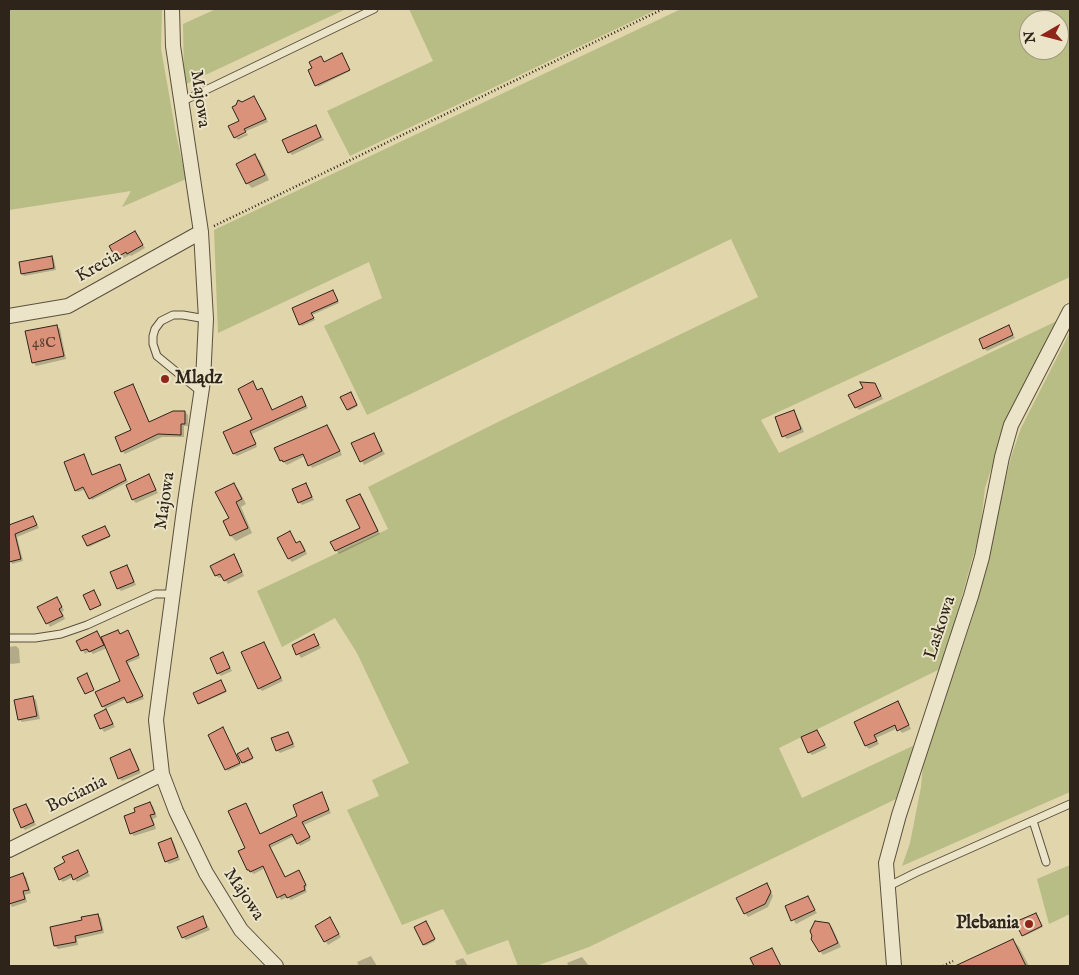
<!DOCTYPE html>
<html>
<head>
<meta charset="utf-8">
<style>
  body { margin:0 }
  #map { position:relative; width:1079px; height:975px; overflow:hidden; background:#e0d5ab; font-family:"IM FELL English",serif }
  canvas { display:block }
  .frame { position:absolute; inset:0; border:10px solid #2f241a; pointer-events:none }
  .north { position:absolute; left:1019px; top:10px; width:50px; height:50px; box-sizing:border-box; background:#ebe4c8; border:1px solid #a09782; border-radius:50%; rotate:262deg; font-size:14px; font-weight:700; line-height:20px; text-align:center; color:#2f241a }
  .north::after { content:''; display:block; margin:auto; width:18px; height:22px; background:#8f2418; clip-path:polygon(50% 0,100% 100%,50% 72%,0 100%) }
</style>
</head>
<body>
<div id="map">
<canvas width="1079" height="975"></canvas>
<div class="frame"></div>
<div class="north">N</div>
</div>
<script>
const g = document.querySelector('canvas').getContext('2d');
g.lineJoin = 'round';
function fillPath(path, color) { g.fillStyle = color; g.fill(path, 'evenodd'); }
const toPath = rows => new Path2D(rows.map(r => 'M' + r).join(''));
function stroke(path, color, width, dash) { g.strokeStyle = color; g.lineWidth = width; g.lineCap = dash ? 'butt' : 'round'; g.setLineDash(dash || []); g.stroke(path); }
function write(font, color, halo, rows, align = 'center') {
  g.font = font + ' "IM FELL English",serif'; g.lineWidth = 4; g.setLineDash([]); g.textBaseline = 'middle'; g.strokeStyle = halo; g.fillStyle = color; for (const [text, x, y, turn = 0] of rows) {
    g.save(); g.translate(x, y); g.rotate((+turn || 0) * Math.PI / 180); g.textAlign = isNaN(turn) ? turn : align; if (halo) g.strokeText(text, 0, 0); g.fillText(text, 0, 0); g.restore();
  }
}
fillPath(toPath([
  [9,9,162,9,161,49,176,134,186,179,122,207,131,191,9,210],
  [216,9,346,9,184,85,183,24],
  [409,9,658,9,350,156,327,111,433,61],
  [681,9,1070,9,1070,277,761,420,779,453,1059,320,1003,432,985,488,980,531,942,668,779,748,802,798,917,744,896,799,589,947,536,966,518,966,508,940,467,955,443,909,402,925,347,810,379,796,372,780,409,763,357,653,335,618,282,647,257,591,388,529,368,487,500,421,758,297,731,239,367,415,324,326,382,298,369,262,218,333,214,230],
  [1029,20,1059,20,1059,50,1029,50],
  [1070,332,1070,792,902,866,910,843,921,787,923,764,973,616,987,567,1000,502,1011,457,1021,428],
  [1070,865,1070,914,1049,924,1037,879]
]), '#b8bc85');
fillPath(toPath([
  [343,56,350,71,318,87,309,70],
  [254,98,263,111,268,122,234,136,241,122,242,103],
  [315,126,324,140,292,155,289,152],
  [247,133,248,135,238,140,236,138],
  [255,156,260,161,269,180,252,188,247,183],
  [135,233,145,248,131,256,130,255,120,260,116,257],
  [52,257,54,259,56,270,24,276,22,274],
  [334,294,339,303,312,315,315,320,302,326,300,324,294,309],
  [56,326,60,329,66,359,36,366,33,362],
  [1008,327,1015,338,987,351,984,348],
  [253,383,258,391,261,390,264,392,273,411,301,398,308,408,252,434,257,447,237,456,234,454,254,420],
  [875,385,883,399,859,410,856,407],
  [132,386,135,389,150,423,185,412,188,415,188,426,184,426,184,437,162,437,125,454,122,451,132,431],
  [352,395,358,406,349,411,342,398],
  [793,411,796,414,804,432,787,439,784,436],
  [326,426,330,429,342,455,312,468,305,456,287,465,281,460],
  [374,434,385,454,364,465,353,444],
  [84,455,93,476,120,466,128,482,92,500,86,489,78,492,76,490],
  [149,476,158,493,136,503,133,500,127,485],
  [233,484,238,489,246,504,241,507,252,533,236,541,231,536,225,521,230,519],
  [305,484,308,487,314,500,302,505,299,502],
  [360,495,363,498,380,534,339,554,336,550,361,529],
  [33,517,39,528,17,537,23,561,12,564,9,557,9,527],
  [106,529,110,537,89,547,84,537],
  [290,533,297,544,300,542,303,545,307,554,292,562,289,559],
  [234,556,237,559,244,576,228,584,223,577,219,578,216,575],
  [127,567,130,570,136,585,121,591,118,588],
  [57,599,64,610,62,612,65,619,50,627,39,608],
  [118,631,121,635,130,634,140,658,128,663,144,699,130,704,126,699,105,709,97,692,122,681,107,648,93,654,90,651,85,654,78,641,97,632,101,639],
  [314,636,321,648,301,658,293,646],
  [264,643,283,681,262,691,259,688],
  [16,646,19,649,20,663,11,664,9,662,9,647],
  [222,653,232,671,221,676,218,673],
  [221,682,227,692,200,704,199,703],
  [33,697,36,700,40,719,22,722,19,719],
  [897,702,900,705,911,729,902,733,898,728,876,738,879,744,869,749,866,746,855,722],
  [106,711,115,727,104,732,95,716],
  [224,731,241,765,228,771,210,735],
  [817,731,827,748,812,755,809,752],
  [288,733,291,736,295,747,280,753,277,750],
  [130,750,133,754,141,773,122,781,119,778],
  [249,751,253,759,244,764,243,762],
  [321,794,331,813,304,825,311,840,300,846,294,836,270,848,286,878,301,874,307,887,305,888,307,892,291,900,288,897,281,900,265,868,254,874,248,870,246,805,260,835,299,816],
  [150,803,153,806,157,817,153,819,156,829,134,836,131,833,137,813],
  [26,805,29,808,36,825,25,830,22,827],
  [171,840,174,843,180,860,169,864,166,861],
  [78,852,90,876,77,882,73,877,63,882,60,879,66,863],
  [22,874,26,877,31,893,25,895,27,902,12,907,9,902,9,878],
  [767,885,773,896,768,907,748,917,745,913],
  [808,898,817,913,796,924,786,907],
  [98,915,101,918,104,933,77,939,78,945,58,949,55,946,83,920],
  [1037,915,1043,927,1024,936,1023,935],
  [203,918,210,930,186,940,183,937],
  [332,922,341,937,328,945,316,926],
  [427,924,435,941,425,946,416,928],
  [828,924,832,927,841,947,823,955,812,939],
  [1013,940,1019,947,1029,966,963,966,963,965],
  [772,949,781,966,756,966,752,959],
  [371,956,377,966,359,966,357,962],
  [582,957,589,966,569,966,567,963],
  [463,958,468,966,457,966,455,961]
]), '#0003');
const building = toPath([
  [342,53,350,70,315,86,308,70,312,68,309,62,321,56,324,62,342,53],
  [254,96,266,119,244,129,246,132,234,138,228,126,239,121,232,107,236,105,238,100,242,102,254,96],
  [316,125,321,137,288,153,282,140,316,125],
  [255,154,265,175,246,184,236,164,255,154],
  [135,231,143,245,127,254,126,252,116,258,109,246,135,231],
  [52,256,54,268,21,274,19,262,52,256],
  [333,290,338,301,311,313,314,318,299,325,292,308,333,290],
  [57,325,64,356,32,363,25,331,57,325],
  [1009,325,1013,335,983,349,979,339,1009,325],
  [253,381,257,390,262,388,272,410,302,396,306,406,250,431,256,444,233,454,223,432,252,419,238,389,253,381],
  [860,382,875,383,881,396,855,408,848,395,863,388,860,382],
  [133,384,149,422,173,411,185,411,185,424,181,424,181,435,158,434,121,452,115,437,131,430,114,392,133,384],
  [351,392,357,405,347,410,340,397,351,392],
  [794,410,801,429,782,437,775,417,794,410],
  [327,425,340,451,308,466,303,454,283,462,282,460,280,461,274,448,327,425],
  [374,433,382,451,360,462,351,443,374,433],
  [84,454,92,475,120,464,126,480,89,499,83,487,75,491,64,462,84,454],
  [149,474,156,490,132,500,126,485,149,474],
  [234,483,242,499,236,502,248,528,230,536,223,521,229,518,215,492,234,483],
  [306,483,312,497,298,503,292,489,306,483],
  [360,494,378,531,335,551,330,542,360,528,346,500,360,494],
  [33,516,37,525,15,534,21,559,9,562,9,525,33,516],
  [105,526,110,536,87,546,82,536,105,526],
  [290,531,296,543,300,541,305,551,288,559,277,538,290,531],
  [234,554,242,572,224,581,220,574,215,576,210,566,234,554],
  [127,565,134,582,117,589,110,572,127,565],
  [94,590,101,605,90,610,83,595,94,590],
  [57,597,62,607,59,609,63,616,46,624,37,607,57,597],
  [118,630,120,634,128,630,139,655,126,661,143,696,127,703,124,697,102,707,95,692,120,681,101,637,118,630],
  [97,631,104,645,89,652,87,649,81,651,76,641,97,631],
  [314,634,319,645,296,655,292,645,314,634],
  [264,642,281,678,258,689,241,652,264,642],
  [223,652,230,668,217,674,210,658,223,652],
  [87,673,94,690,85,694,77,678,87,673],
  [221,680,226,691,198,704,193,693,221,680],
  [33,696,37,716,18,720,14,700,33,696],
  [898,701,909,725,897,731,895,725,874,735,877,741,865,746,854,722,898,701],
  [106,709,113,724,100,729,94,715,106,709],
  [223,727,240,763,225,770,208,735,223,727],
  [817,730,825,745,808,753,801,737,817,730],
  [288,732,293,744,276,751,271,738,288,732],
  [248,748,253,758,242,763,237,754,248,748],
  [130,749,139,770,118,779,110,758,130,749],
  [322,792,329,810,302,822,310,837,297,844,292,834,269,845,285,877,299,870,306,885,304,886,305,890,287,898,285,894,277,898,263,866,250,872,249,870,247,870,238,851,245,848,228,811,246,803,260,834,297,816,293,805,322,792],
  [150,802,155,814,150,815,154,825,130,834,124,816,135,812,134,808,150,802],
  [26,804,34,822,21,828,13,809,26,804],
  [171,838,178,857,165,862,158,843,171,838],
  [78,850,88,872,73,880,71,874,59,880,54,868,65,862,62,857,78,850],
  [23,873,29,890,23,891,25,899,9,904,9,878,23,873],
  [767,883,771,892,765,904,744,914,736,898,767,883],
  [808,896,815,910,791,921,785,906,808,896],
  [1036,913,1042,926,1022,936,1015,922,1036,913],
  [98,914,102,930,75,936,76,942,54,946,50,927,82,920,81,917,98,914],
  [203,916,207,927,182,938,177,927,203,916],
  [330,917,339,934,324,942,315,926,330,917],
  [426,921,435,939,423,945,414,927,426,921],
  [815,921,829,923,838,943,819,952,811,939,812,936,810,931,815,921],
  [1013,939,1026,966,955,966,985,952,1013,939],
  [772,948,781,966,754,966,750,958,772,948]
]);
fillPath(building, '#db927a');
stroke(building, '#2f241a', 1);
const lane = toPath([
  [181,102,374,9],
  [201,392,157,356,153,344,153,336,155,329,161,321,173,315,183,315,206,319],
  [9,638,35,638,61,634,87,625,155,594,172,594],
  [1033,821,1046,862],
  [889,886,915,873,1070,804]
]);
const street = toPath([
  [172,9,173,46,201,232,206,319,203,381,185,502,156,720,162,774,176,811,206,873,241,930,276,966],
  [9,316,68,306,201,232],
  [9,850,162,774],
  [894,966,886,863,899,815,971,596,982,557,1002,457,1011,425,1070,311]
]);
stroke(lane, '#5b503e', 9);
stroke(street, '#5b503e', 16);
stroke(toPath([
  [214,226,663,9],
  [943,966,953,961]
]), '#2f241a', 2.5, [1, 2.5]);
stroke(lane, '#ebe4c8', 7);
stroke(street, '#ebe4c8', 14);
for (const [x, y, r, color] of [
  [165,379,5,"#8f2418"],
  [1029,924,5,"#8f2418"]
]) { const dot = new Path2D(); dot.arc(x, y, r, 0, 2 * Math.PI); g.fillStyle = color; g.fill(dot); stroke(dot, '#ebe4c8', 2); }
write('15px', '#5a4032', null, [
  ["48C",44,344]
]);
write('18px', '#2f241a', '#ebe4c8', [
  ["Majowa",199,99,82],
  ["Krecia",99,267,-29],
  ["Majowa",166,501,-82],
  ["Laskowa",941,628,-72],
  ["Bociania",77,795,-26],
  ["Majowa",243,895,56]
]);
write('bold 18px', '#2f241a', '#ebe4c8', [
  ["Mlądz",175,379],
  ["Plebania",1019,924,"right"]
], 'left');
</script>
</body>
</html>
